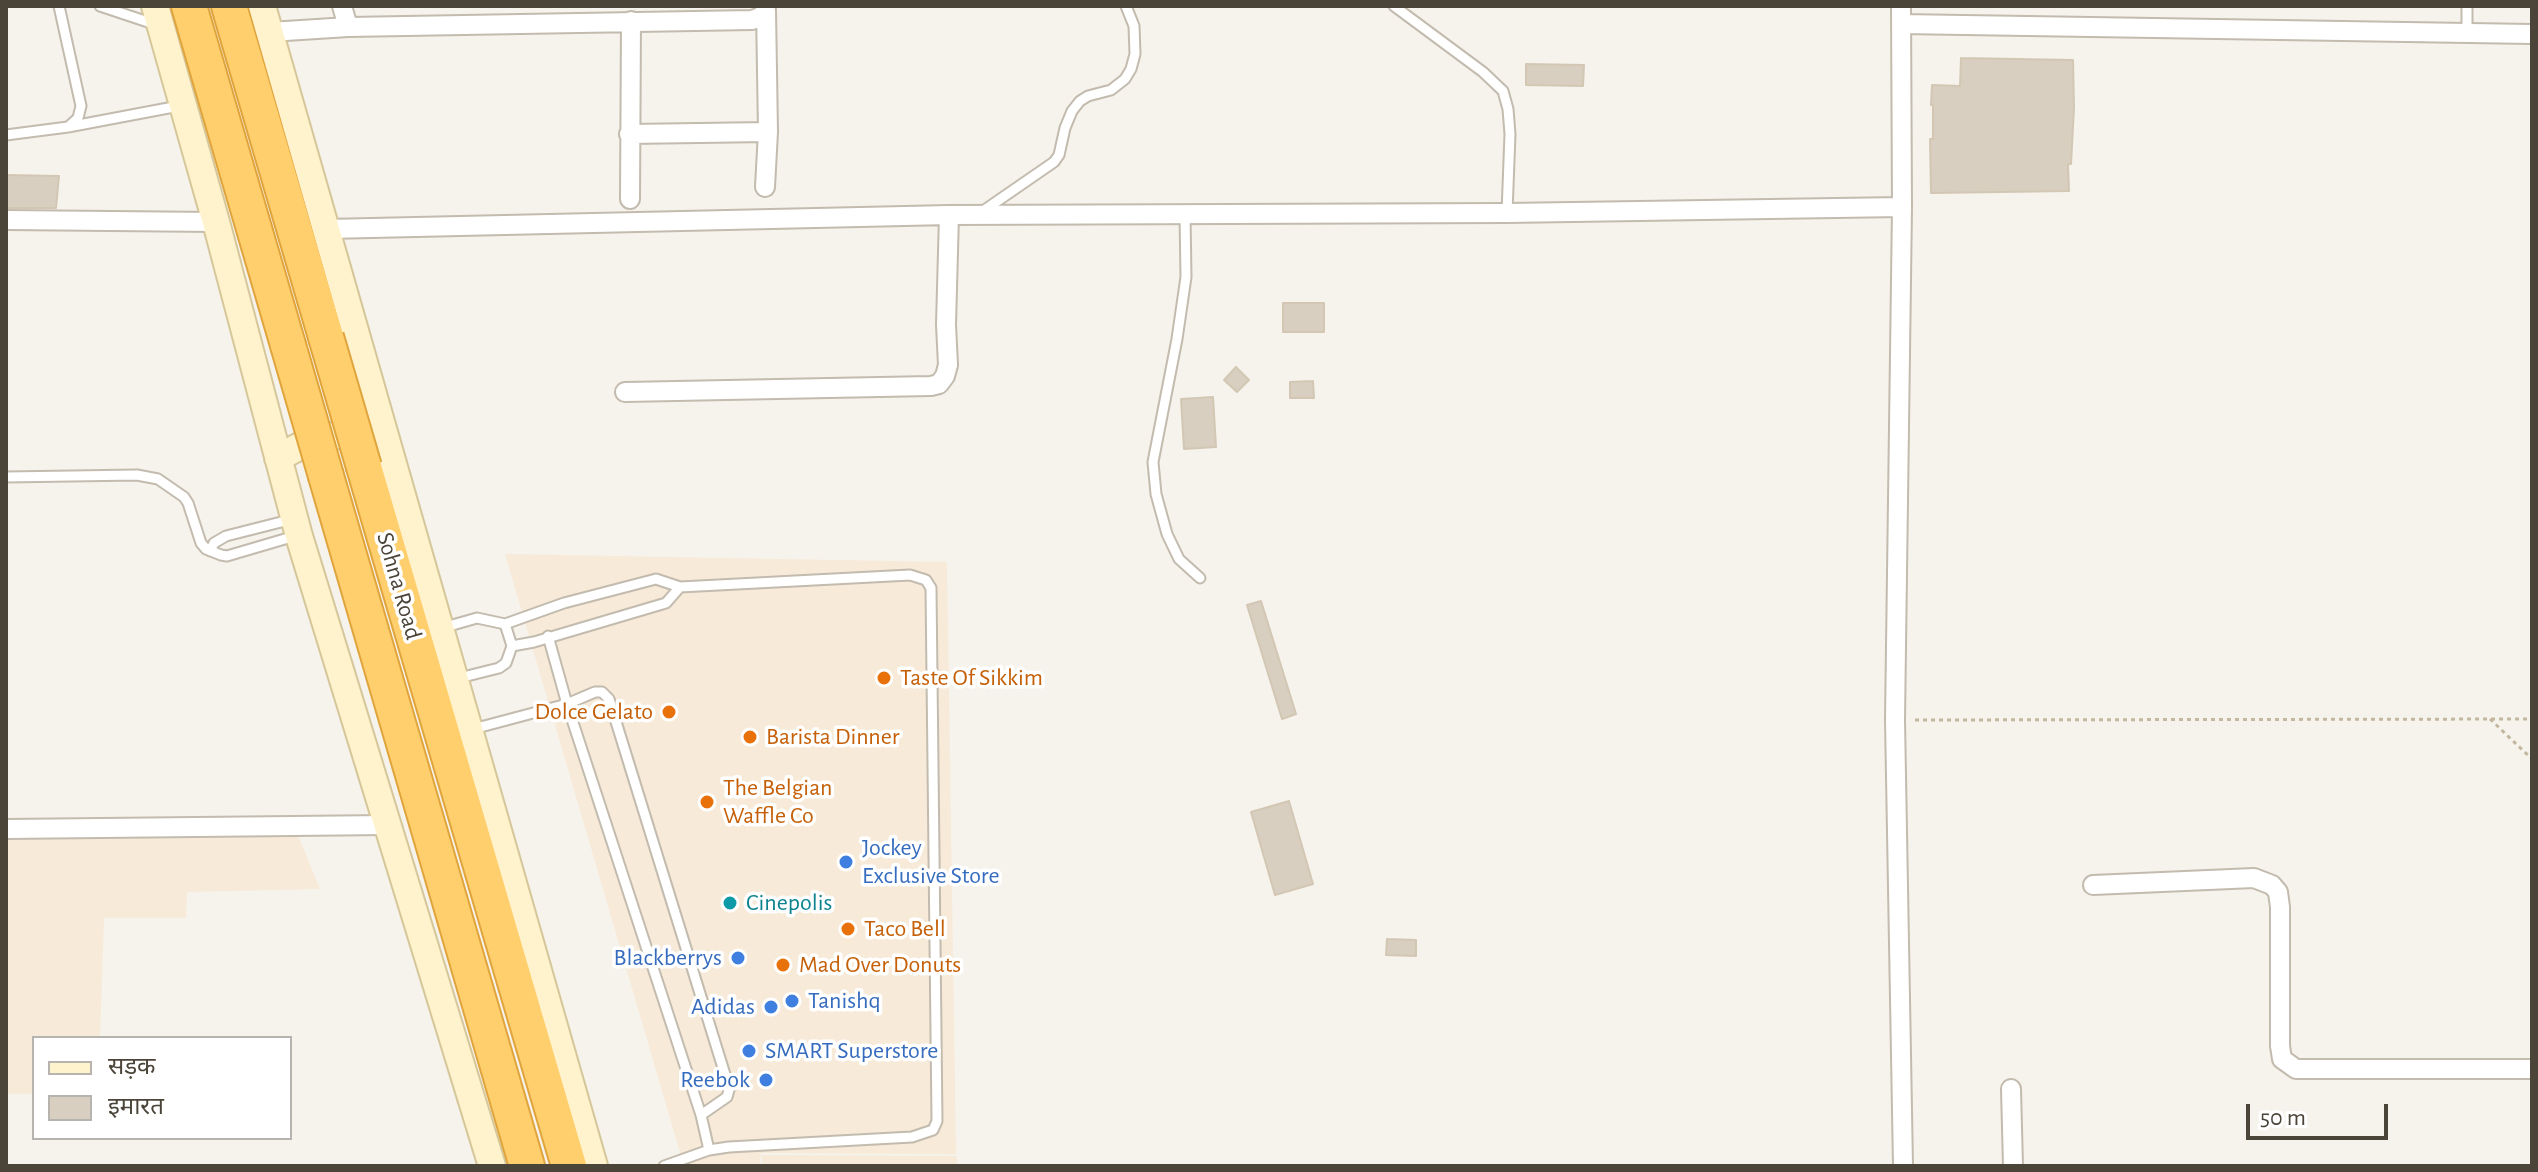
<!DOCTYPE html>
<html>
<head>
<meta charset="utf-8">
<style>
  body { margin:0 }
  #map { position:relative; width:2538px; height:1172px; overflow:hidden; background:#f6f3ec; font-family:"Alegreya Sans","Noto Sans Devanagari",sans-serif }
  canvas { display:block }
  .frame { position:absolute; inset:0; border:8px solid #4b4439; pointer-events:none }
  .legend { position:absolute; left:32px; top:1036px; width:260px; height:104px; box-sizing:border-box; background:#fff; border:2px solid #b7b4b0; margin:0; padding:10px 14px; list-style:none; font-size:24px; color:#4b4439 }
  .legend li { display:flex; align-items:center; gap:16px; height:40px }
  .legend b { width:40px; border:2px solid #b7b4b0 }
  .scale { position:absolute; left:2246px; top:1104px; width:142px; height:36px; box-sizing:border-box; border:4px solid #4b4439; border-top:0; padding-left:10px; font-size:24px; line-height:28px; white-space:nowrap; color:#4b4439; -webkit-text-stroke:6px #fff; paint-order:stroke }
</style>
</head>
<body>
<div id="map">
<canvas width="2538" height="1172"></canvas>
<div class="frame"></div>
<ul class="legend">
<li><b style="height:10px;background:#fff3cd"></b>सड़क</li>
<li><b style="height:22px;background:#d8cfc1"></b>इमारत</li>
</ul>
<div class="scale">50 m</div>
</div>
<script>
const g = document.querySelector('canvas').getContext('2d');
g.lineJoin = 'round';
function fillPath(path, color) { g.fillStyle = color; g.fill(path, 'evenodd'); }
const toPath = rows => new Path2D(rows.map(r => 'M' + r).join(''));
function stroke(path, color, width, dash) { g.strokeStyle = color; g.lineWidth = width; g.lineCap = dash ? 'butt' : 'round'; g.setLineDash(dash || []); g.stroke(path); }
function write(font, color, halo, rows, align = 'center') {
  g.font = font + ' "Alegreya Sans",sans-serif'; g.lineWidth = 7; g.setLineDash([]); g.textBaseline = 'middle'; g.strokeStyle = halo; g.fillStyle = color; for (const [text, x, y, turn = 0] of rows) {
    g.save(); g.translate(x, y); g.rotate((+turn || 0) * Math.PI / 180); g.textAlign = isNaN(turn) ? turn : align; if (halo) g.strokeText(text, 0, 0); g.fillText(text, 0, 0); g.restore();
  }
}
fillPath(toPath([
  [505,554,947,562,956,1154,761,1153,760,1166,684,1166],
  [298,835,320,889,187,892,186,918,104,918,100,1038,34,1038,34,1094,6,1094,6,839],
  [762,1155,957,1156,957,1166,762,1166]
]), '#f7ead8');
const building = toPath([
  [1961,58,2073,60,2074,107,2071,164,2068,164,2069,191,1931,193,1930,139,1933,139,1933,105,1931,105,1932,85,1960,86,1961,58],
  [1526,64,1584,65,1583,86,1526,85,1526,64],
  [6,175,59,176,56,208,6,208,6,175],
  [1283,303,1324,303,1324,332,1283,332,1283,303],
  [1236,367,1249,380,1237,392,1224,380,1236,367],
  [1313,381,1314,398,1290,398,1290,382,1313,381],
  [1213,397,1216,447,1184,449,1181,399,1213,397],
  [1261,601,1296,714,1282,719,1247,605,1261,601],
  [1289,801,1313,884,1275,895,1251,812,1289,801],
  [1387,939,1416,940,1416,956,1386,955,1387,939]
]);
fillPath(building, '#d8cfc1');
stroke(building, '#d3c7b4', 2);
const lane = toPath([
  [100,6,154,24],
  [1394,6,1483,72,1503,91,1508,109,1510,134,1507,213],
  [2467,34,2467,6],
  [68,127,179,106],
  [6,135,68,127,78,118,81,106,59,6],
  [983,211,1054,162,1059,155,1065,128,1072,111,1080,101,1088,96,1111,90,1125,79,1131,69,1135,54,1134,26,1126,6],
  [1185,214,1186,277,1177,339,1153,462,1156,494,1167,534,1179,559,1200,578],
  [6,477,137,475,158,479,184,497,188,503,201,543,206,549,221,555,227,556,295,536],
  [210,551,214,543,226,536,293,519],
  [505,624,512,646],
  [442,628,477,618,505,624,564,603,656,579,680,587,910,575,926,580,931,588,937,1121,933,1130,912,1137,729,1147,709,1150,664,1166],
  [548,636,567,704,701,1115,709,1150],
  [455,679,499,668,506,663,512,646,534,642,666,603,680,587],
  [473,729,567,704,595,692,602,692,609,699,727,1081,729,1090,727,1097,701,1115]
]);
const street = toPath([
  [342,6,348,27],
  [1901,6,1902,207,1895,720,1903,1166],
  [1901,24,2532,34],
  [270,32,348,27,752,20,763,16,766,6],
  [629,134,768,132],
  [765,187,768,132,766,10],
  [630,199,631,21],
  [6,220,216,222],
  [327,229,949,215,1507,213,1902,207],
  [625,392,931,386,939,384,945,376,948,365,946,325,949,215],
  [6,829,388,825],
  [2093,885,2254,878,2272,885,2278,892,2280,907,2280,1046,2282,1059,2296,1069,2532,1069],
  [2011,1089,2013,1166]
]);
const secondary = toPath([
  [155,6,216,222,299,536,492,1166],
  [262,6,594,1166],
  [278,458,309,441,348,433,369,434]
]);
const highway = toPath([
  [189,6,288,345],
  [229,6,326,337],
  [364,467,569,1166],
  [326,476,527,1166]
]);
stroke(lane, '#c2bbae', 13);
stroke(street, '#c2bbae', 22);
stroke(secondary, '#d6c79b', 30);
stroke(highway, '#e0a43c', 38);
stroke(toPath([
  [2490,719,2532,759],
  [1915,720,2532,719]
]), '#c4b79f', 3, [4, 4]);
stroke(lane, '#fff', 9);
stroke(street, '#fff', 18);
stroke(secondary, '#fff3cd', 26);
stroke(highway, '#ffcf6e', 34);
const highwayBridge = toPath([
  [326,337,364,467],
  [288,345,326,476]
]);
stroke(highwayBridge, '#e0a43c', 38, []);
stroke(highwayBridge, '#ffcf6e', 34);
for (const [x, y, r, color] of [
  [884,678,8,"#e8710a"],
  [669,712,8,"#e8710a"],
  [750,737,8,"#e8710a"],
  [707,802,8,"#e8710a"],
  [846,862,8,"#3f7fe0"],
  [730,903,8,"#0f9aa8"],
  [848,929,8,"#e8710a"],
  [738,958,8,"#3f7fe0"],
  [783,965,8,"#e8710a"],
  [792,1001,8,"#3f7fe0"],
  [771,1007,8,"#3f7fe0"],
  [749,1051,8,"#3f7fe0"],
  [766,1080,8,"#3f7fe0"]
]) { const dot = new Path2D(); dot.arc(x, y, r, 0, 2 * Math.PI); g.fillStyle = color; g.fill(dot); stroke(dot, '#fff', 3); }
write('24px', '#4b4439', '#fff', [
  ["Sohna Road",399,586,74]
]);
write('24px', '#c56008', '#fff', [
  ["Taste Of Sikkim",900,678],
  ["Dolce Gelato",653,712,"right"],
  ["Barista Dinner",766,737],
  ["The Belgian",723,788],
  ["Waffle Co",723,816],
  ["Taco Bell",864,929],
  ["Mad Over Donuts",799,965]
], 'left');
write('24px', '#366cbe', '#fff', [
  ["Jockey",862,848],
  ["Exclusive Store",862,876],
  ["Blackberrys",722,958,"right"],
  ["Tanishq",808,1001],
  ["Adidas",755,1007,"right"],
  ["SMART Superstore",765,1051],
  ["Reebok",750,1080,"right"]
], 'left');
write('24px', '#0d838f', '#fff', [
  ["Cinepolis",746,903]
], 'left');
</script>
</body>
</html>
